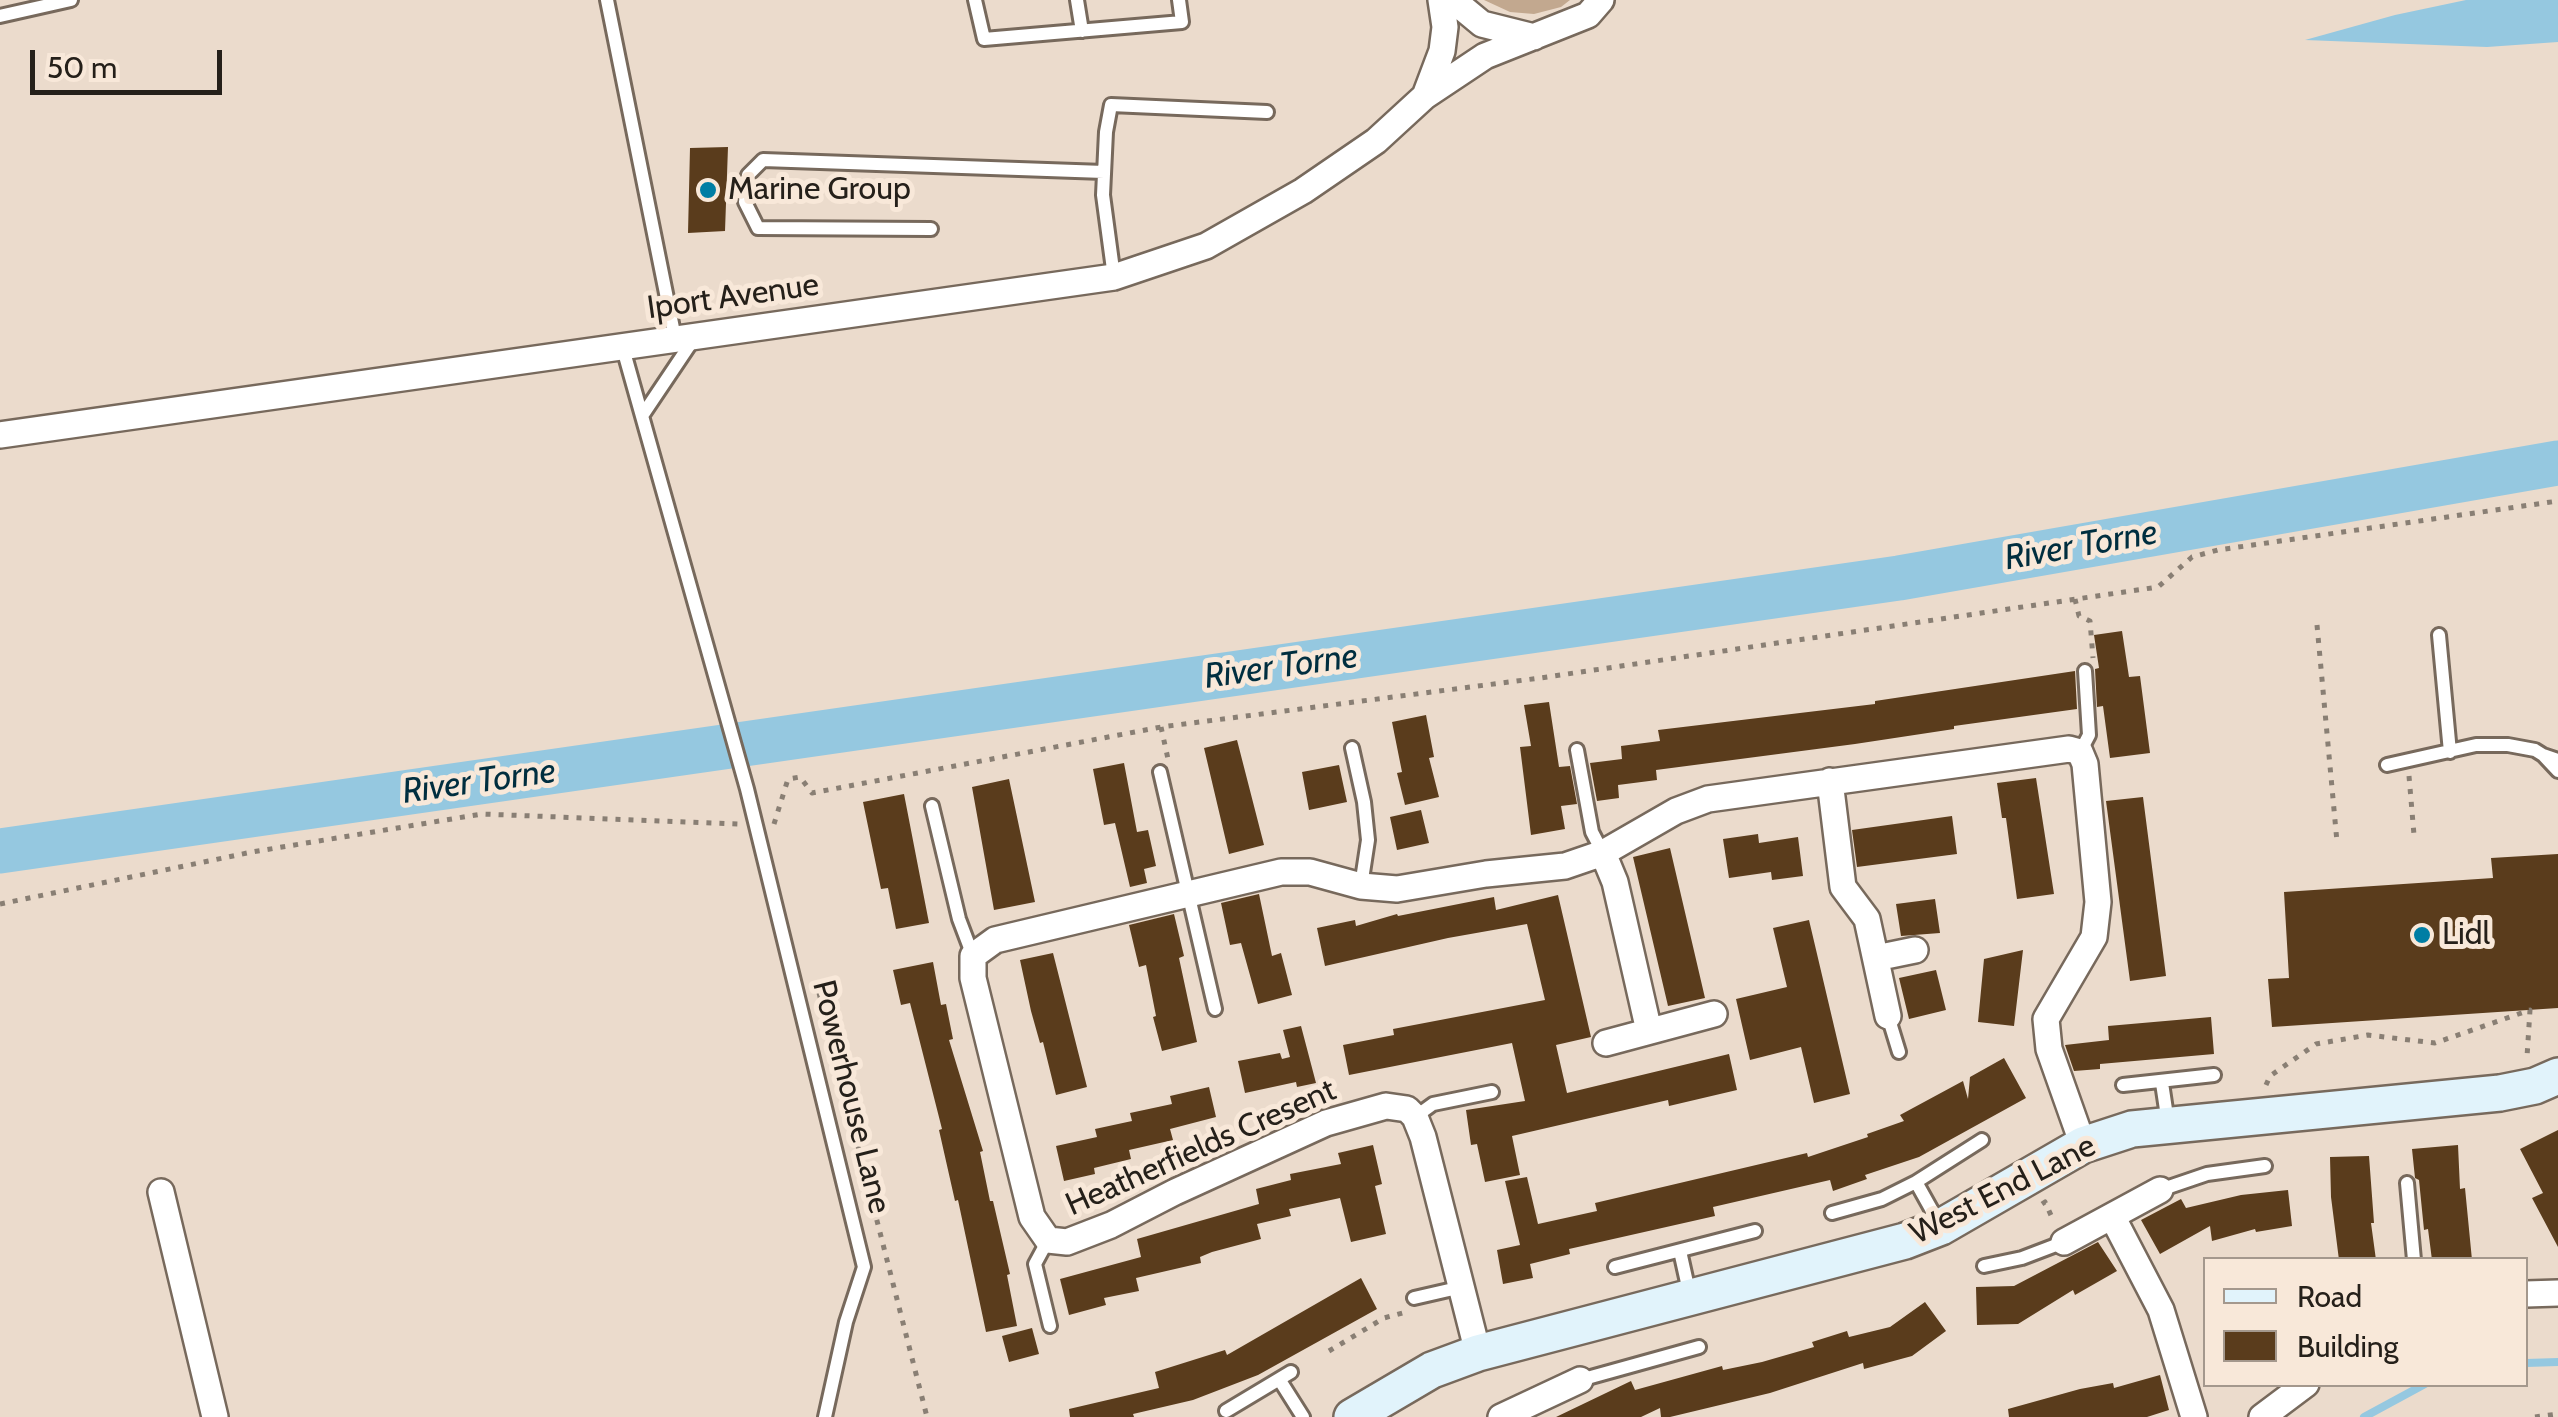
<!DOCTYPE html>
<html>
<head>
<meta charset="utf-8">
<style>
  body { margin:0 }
  #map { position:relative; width:2558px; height:1417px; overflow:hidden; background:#ebdbcc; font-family:Cabin,sans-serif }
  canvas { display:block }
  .legend { position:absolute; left:2203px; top:1257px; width:325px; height:130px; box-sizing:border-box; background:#f8e8d9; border:2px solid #a4988d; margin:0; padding:12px 18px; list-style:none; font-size:30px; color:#25201a }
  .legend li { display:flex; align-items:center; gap:20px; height:50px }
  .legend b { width:50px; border:2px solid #a4988d }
  .scale { position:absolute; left:30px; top:50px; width:192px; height:45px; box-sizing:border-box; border:5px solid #25201a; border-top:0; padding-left:12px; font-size:30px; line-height:35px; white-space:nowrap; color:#25201a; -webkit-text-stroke:8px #f8e8d9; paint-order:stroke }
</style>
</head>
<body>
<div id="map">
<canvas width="2558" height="1417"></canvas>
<ul class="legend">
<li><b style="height:12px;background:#e1f3fb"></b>Road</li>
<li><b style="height:28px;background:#5a3c1c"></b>Building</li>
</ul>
<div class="scale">50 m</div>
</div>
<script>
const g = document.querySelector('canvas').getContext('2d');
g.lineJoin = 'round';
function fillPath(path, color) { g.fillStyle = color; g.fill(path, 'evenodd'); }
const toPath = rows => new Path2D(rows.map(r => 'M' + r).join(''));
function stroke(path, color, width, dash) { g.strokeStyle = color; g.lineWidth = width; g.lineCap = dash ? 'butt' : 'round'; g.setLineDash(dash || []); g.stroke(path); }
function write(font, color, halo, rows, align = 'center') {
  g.font = font + ' Cabin,sans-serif'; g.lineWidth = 10; g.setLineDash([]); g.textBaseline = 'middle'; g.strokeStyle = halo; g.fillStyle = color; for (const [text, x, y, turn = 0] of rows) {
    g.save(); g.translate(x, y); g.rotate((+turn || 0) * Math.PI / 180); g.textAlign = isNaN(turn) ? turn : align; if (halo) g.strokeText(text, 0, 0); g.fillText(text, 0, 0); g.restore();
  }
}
fillPath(toPath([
  [1484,0,1570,0,1561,7,1534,14,1510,12]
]), '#c2a88f');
fillPath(toPath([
  [2466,0,2558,0,2558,42,2487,47,2305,40,2395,15]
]), '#95c8e0');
stroke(toPath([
  [2526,1363,2558,1362],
  [2364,1417,2425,1384]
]), '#95c8e0', 8);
stroke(toPath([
  [0,851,1899,578,2558,463]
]), '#95c8e0', 45);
fillPath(toPath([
  [728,147,725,231,688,233,690,148],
  [2122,631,2129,677,2140,676,2150,753,2110,758,2103,706,2097,707,2095,669,2099,668,2094,635],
  [2075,671,2077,709,1954,726,1954,729,1855,744,1656,770,1657,780,1618,785,1619,798,1597,801,1590,763,1622,759,1621,746,1660,741,1658,730,1875,704,1875,701],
  [1549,702,1559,767,1570,766,1577,804,1561,806,1565,829,1531,835,1520,747,1531,746,1524,705],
  [1426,715,1434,757,1429,758,1439,797,1405,805,1397,773,1402,772,1392,722],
  [1237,740,1264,845,1229,854,1204,748],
  [1124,763,1137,832,1148,830,1156,866,1144,869,1147,883,1130,887,1115,823,1104,825,1093,769],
  [1339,765,1347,802,1309,810,1302,772],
  [2036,778,2054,894,2017,899,2006,818,2002,818,1997,783],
  [1009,779,1035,902,994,910,972,787],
  [904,794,929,923,896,929,888,888,881,889,863,802],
  [2143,797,2166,976,2130,981,2106,801],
  [1421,810,1429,843,1397,850,1390,817],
  [1952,816,1957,854,1857,867,1852,830],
  [1758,834,1759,843,1798,837,1803,876,1772,880,1771,872,1729,878,1723,839],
  [1670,848,1705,998,1668,1006,1633,857],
  [2558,854,2558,1008,2272,1027,2268,979,2289,978,2284,892,2493,878,2491,858],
  [1259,894,1272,956,1281,953,1292,995,1258,1004,1241,943,1230,945,1221,903],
  [1558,895,1591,1037,1556,1045,1567,1093,1729,1054,1737,1090,1669,1106,1668,1100,1512,1136,1520,1175,1485,1182,1477,1144,1471,1145,1466,1110,1525,1101,1512,1043,1349,1075,1343,1045,1394,1035,1393,1029,1545,1000,1527,924,1448,938,1325,966,1317,928,1355,920,1356,926,1397,914,1398,916,1494,897,1496,910],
  [1935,899,1940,933,1901,936,1896,904],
  [1174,914,1184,956,1179,958,1197,1042,1162,1051,1153,1017,1156,1016,1146,965,1139,967,1129,925],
  [1809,920,1850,1094,1814,1103,1801,1047,1750,1060,1736,999,1787,987,1773,928],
  [2023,950,2014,1026,1978,1022,1984,959],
  [1053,953,1087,1087,1056,1095,1043,1042,1040,1043,1031,1011,1020,960],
  [933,962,941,1005,946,1004,953,1039,949,1040,983,1151,980,1152,990,1201,993,1201,1010,1274,1007,1275,1017,1326,986,1332,958,1200,955,1201,939,1130,942,1129,910,1003,901,1005,893,970],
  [1936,970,1946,1010,1909,1019,1899,978],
  [2211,1017,2214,1054,2100,1064,2100,1069,2074,1071,2065,1045,2109,1040,2108,1026],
  [1301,1026,1316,1083,1297,1087,1296,1082,1245,1093,1238,1061,1280,1053,1282,1059,1290,1057,1283,1030],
  [2004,1058,2026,1098,1919,1157,1865,1175,1867,1179,1833,1191,1830,1180,1713,1207,1715,1216,1569,1249,1570,1254,1530,1264,1533,1278,1503,1284,1497,1250,1520,1245,1505,1181,1527,1177,1538,1224,1597,1211,1595,1203,1807,1153,1808,1157,1868,1137,1867,1134,1904,1121,1900,1115,1963,1081,1968,1099,1970,1077],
  [1209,1087,1216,1117,1170,1129,1173,1140,1129,1150,1131,1159,1094,1168,1095,1174,1064,1181,1056,1146,1097,1137,1095,1129,1132,1121,1130,1113,1172,1104,1170,1096],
  [2558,1130,2558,1247,2532,1198,2543,1193,2520,1149],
  [1373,1145,1382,1184,1375,1186,1386,1234,1351,1242,1340,1198,1289,1209,1291,1216,1257,1224,1261,1239,1212,1252,1200,1257,1201,1263,1136,1278,1139,1291,1104,1298,1106,1305,1069,1315,1060,1279,1141,1257,1137,1239,1259,1204,1256,1189,1291,1180,1290,1174,1341,1164,1338,1153],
  [2458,1145,2460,1189,2465,1188,2472,1260,2432,1260,2428,1229,2424,1230,2419,1180,2415,1178,2412,1149],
  [2369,1156,2374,1223,2371,1223,2376,1260,2339,1260,2331,1197,2330,1157],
  [2288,1190,2292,1226,2256,1232,2255,1229,2212,1241,2210,1226,2160,1254,2141,1220,2181,1199,2186,1208,2241,1195],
  [2098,1242,2117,1271,2075,1295,2073,1290,2018,1324,1977,1325,1976,1287,2014,1286],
  [1361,1278,1377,1309,1258,1375,1193,1400,1133,1414,1134,1417,1070,1417,1069,1409,1159,1388,1155,1372,1225,1350,1227,1355],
  [1925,1302,1946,1331,1912,1356,1864,1369,1863,1363,1770,1393,1670,1417,1661,1417,1660,1408,1641,1417,1556,1417,1631,1381,1635,1390,1722,1366,1723,1370,1762,1362,1814,1347,1812,1342,1847,1331,1849,1337,1890,1327],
  [1032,1328,1039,1354,1009,1362,1002,1336],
  [2160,1375,2169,1410,2147,1417,2009,1417,2008,1409,2080,1389,2113,1383,2114,1388]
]), '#5a3c1c');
const lane = toPath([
  [607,0,675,338],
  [975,0,984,39,1182,22,1179,0],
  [1077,0,1082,31],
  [0,16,71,0],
  [931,229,758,228,745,202,748,175,763,160,1104,172],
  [1114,277,1103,195,1106,132,1111,105,1267,112],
  [622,345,747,789,864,1267,846,1322,825,1417],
  [642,416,695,337],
  [2439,635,2450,752],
  [1352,748,1364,802,1368,840,1361,886],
  [1577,750,1592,832,1603,853],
  [2080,752,2089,735,2085,671],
  [2558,760,2543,755,2558,771],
  [2387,765,2476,745,2508,745,2535,750,2543,755],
  [1160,772,1215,1009],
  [932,806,959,919,973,956],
  [1888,1016,1899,1052],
  [2162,1083,2168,1123],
  [2123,1085,2214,1075],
  [1415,1117,1433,1104,1492,1092],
  [1916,1182,1940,1225],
  [2407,1183,2414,1260],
  [2160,1190,2207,1174,2265,1166],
  [1832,1213,1882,1199,1916,1182,1982,1140],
  [1048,1240,1035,1264,1050,1326],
  [1680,1251,1690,1296],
  [1984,1266,2022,1258,2064,1242],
  [1615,1267,1755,1231],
  [1414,1298,1462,1287],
  [1279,1379,1303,1417],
  [1580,1380,1699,1347],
  [1226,1411,1291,1372]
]);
const street = toPath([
  [1453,0,1482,24,1534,37],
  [1425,96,1442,51,1445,27,1441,0],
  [0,435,1114,277,1206,246,1303,191,1376,141,1425,96,1485,56,1588,15,1601,0],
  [1830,781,1843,887,1867,919,1888,1016],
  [1603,853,1615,882,1649,1031],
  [1876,958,1915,950],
  [1606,1043,1714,1014],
  [161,1192,215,1417],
  [2112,1216,2161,1310,2194,1417],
  [2064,1242,2160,1190],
  [2526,1294,2558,1293],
  [1478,1353,1423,1137,1415,1117,1407,1109,1386,1106,1326,1123,1175,1192,1111,1225,1067,1242,1048,1240,1032,1217,973,978,973,956,995,940,1281,872,1310,872,1361,886,1397,889,1486,874,1565,866,1603,853,1676,811,1708,799,2069,749,2080,752,2085,764,2098,902,2094,937,2046,1019,2049,1049,2083,1145],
  [1501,1417,1580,1380],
  [2262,1417,2306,1384]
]);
const secondary = toPath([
  [1352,1417,1432,1370,1478,1353,1905,1241,1941,1227,2083,1145,2132,1129,2500,1093,2535,1086,2558,1076]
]);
stroke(lane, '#77695c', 18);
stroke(street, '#77695c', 30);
stroke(secondary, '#77695c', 40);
stroke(toPath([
  [2075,599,2079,616,2090,621,2093,658],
  [2317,625,2337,842],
  [1161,727,1168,759],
  [2409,776,2414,835],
  [774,824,788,779,800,777,812,793,1161,727,1540,678,2158,587,2192,557,2218,550,2558,501],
  [0,904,252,852,482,814,738,824],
  [819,993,927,1417],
  [2266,1085,2270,1076,2316,1044,2368,1035,2435,1043,2530,1010,2527,1057],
  [2042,1204,2045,1202,2054,1222],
  [1329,1351,1384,1318,1406,1312],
  [2535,1417,2558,1414]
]), '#897f74', 5, [5, 8]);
stroke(lane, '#fff', 12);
stroke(street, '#fff', 25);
stroke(secondary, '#e1f3fb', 35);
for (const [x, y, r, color] of [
  [708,190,10,"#007ea4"],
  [2422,935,10,"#007ea4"]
]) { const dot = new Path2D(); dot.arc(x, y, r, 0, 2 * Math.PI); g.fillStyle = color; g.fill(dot); stroke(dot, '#f8e8d9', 4); }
write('32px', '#25201a', '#f8e8d9', [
  ["Marine Group",728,190],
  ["Lidl",2442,935]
], 'left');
write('32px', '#25201a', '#f8e8d9', [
  ["Iport Avenue",733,297,-8],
  ["Powerhouse Lane",851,1097,76],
  ["Heatherfields Cresent",1201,1148,-24],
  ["West End Lane",2003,1190,-27]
]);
write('italic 35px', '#002e3f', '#f8e8d9', [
  ["River Torne",2081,546,-10],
  ["River Torne",1281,667,-8],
  ["River Torne",479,782,-8]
]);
</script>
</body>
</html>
